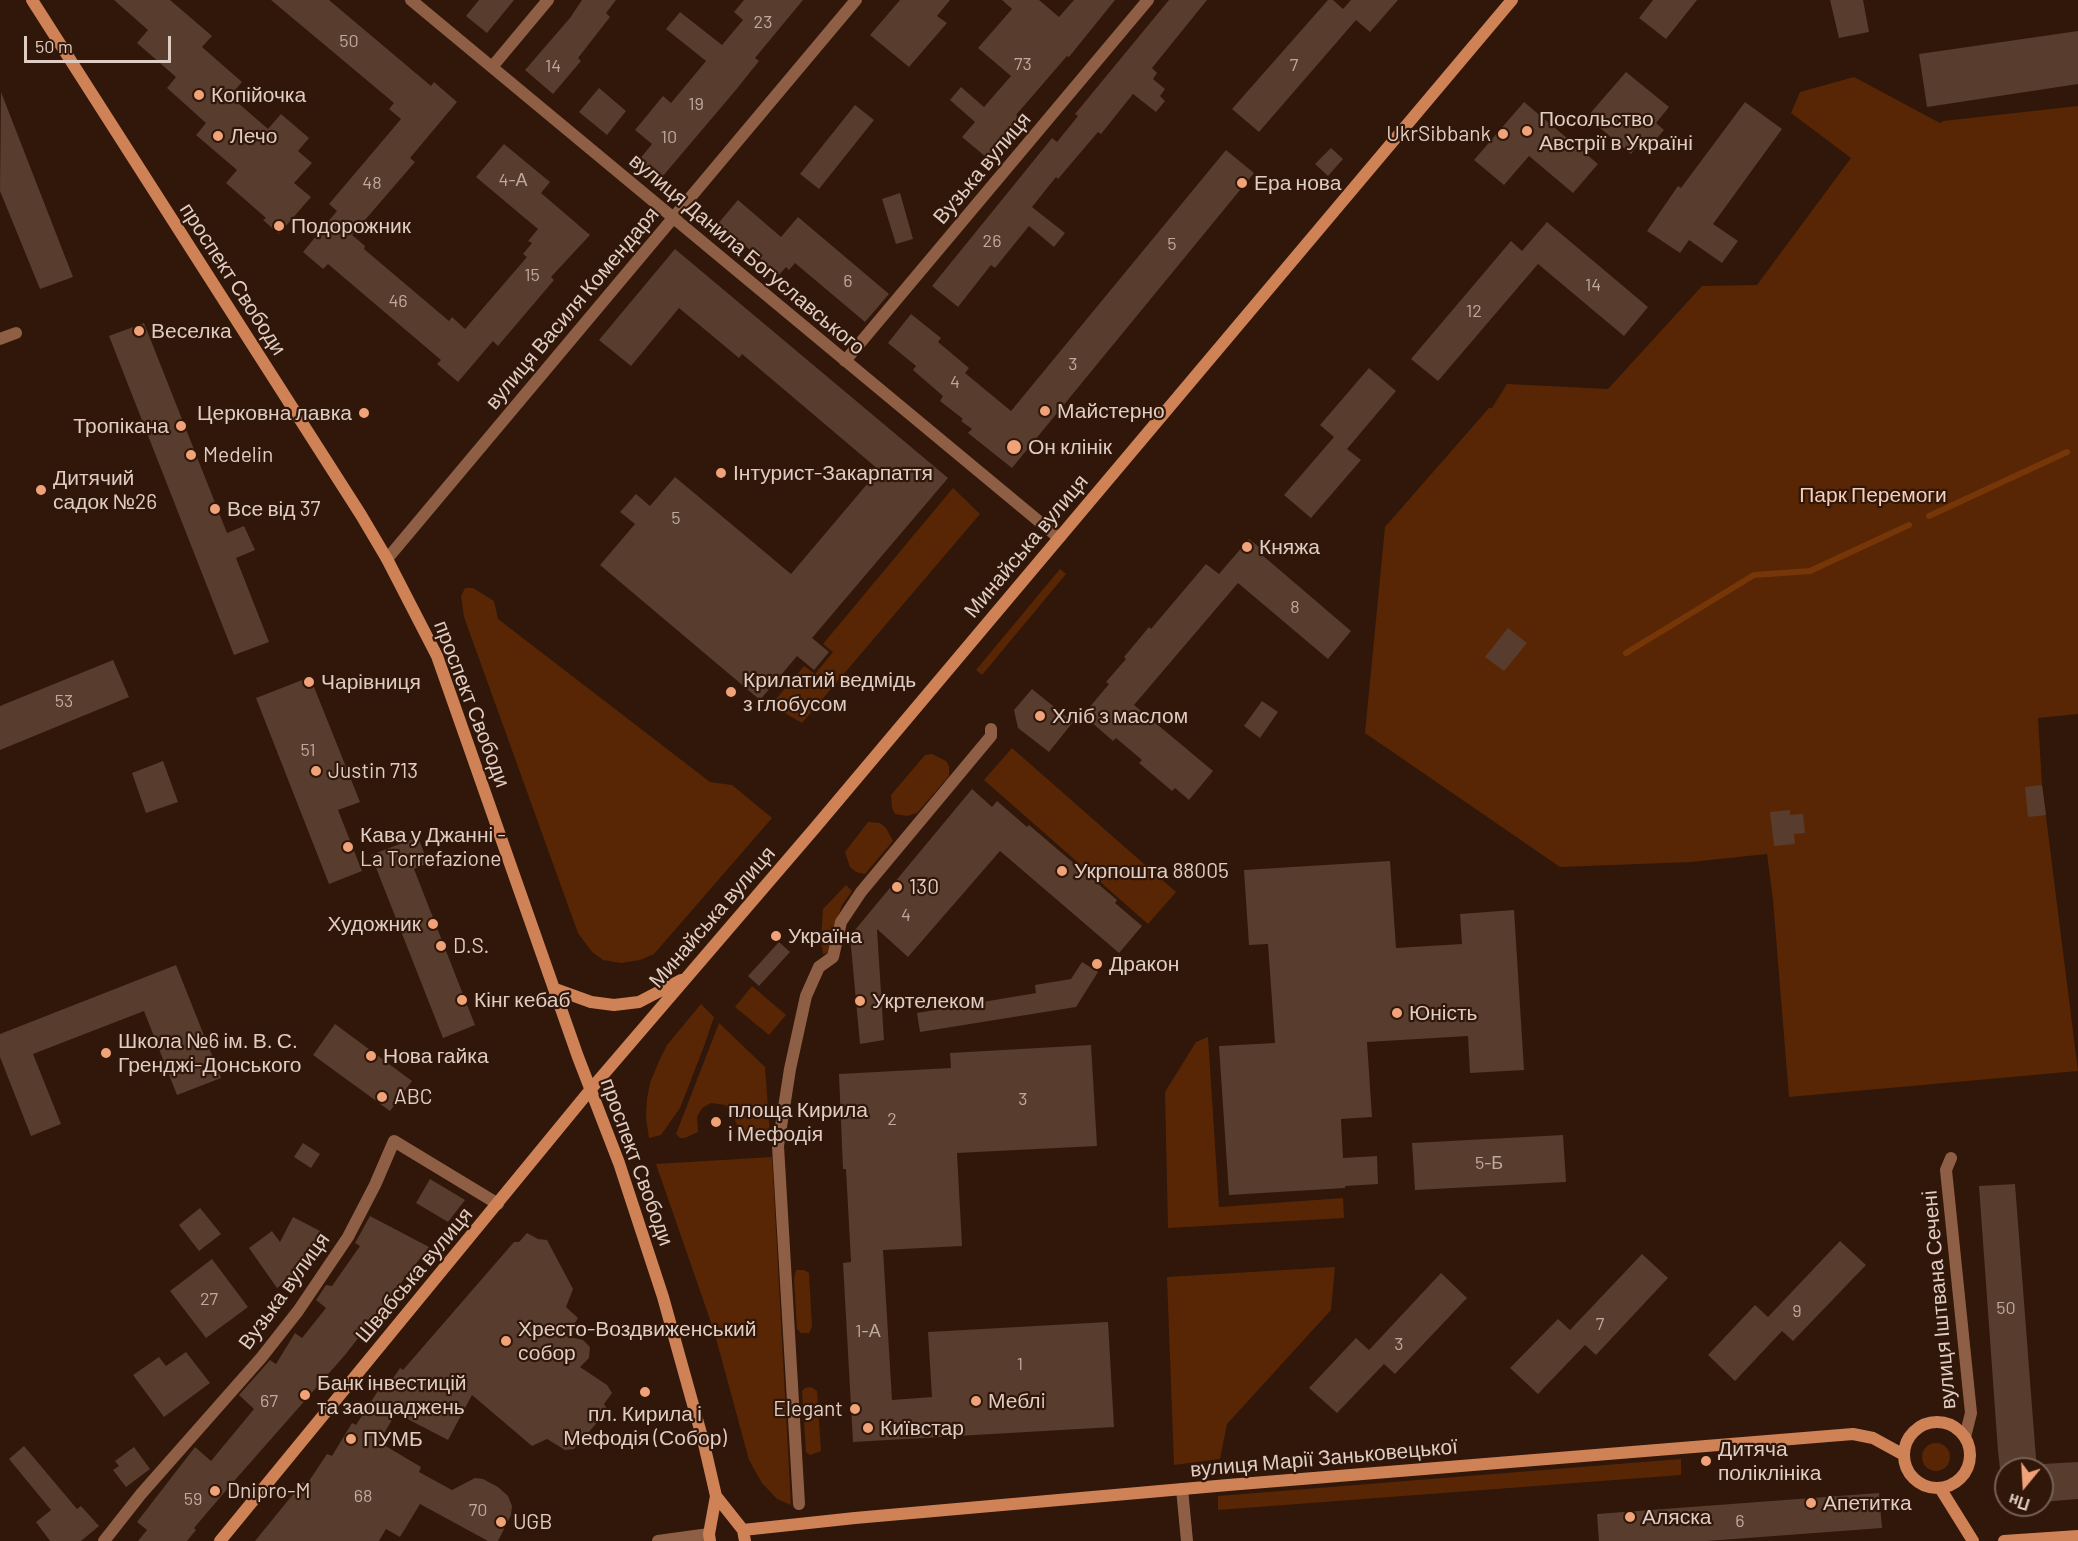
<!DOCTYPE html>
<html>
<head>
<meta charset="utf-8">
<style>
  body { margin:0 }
  #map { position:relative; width:2078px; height:1541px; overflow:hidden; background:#301709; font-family:Barlow,sans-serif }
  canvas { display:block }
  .north { position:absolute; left:1994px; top:1457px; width:60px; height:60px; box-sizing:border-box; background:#301709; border:2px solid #766054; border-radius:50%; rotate:198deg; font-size:16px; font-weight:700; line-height:24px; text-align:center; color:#dfcdc4 }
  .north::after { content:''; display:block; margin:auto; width:21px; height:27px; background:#f0a278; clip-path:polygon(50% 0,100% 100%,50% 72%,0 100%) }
  .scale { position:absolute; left:24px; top:36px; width:147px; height:27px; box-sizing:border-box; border:3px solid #dfcdc4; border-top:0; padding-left:8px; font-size:18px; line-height:21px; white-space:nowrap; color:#dfcdc4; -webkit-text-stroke:4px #301709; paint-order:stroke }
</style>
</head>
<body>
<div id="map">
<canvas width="2078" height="1541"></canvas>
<div class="north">Пн</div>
<div class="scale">50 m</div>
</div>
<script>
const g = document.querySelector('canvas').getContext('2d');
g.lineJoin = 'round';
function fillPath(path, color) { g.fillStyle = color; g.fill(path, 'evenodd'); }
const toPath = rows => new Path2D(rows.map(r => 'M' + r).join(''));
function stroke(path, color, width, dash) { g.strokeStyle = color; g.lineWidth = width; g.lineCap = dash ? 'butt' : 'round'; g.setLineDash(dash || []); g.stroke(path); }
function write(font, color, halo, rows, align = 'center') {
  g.font = font + ' Barlow,sans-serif'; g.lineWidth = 4.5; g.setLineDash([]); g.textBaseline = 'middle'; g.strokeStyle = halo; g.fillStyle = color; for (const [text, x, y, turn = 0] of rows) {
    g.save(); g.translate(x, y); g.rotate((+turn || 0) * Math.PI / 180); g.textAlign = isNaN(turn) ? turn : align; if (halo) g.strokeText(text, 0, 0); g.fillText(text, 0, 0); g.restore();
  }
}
fillPath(toPath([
  [1854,77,1940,123,1943,121,2078,106,2078,714,2038,718,2042,785,2078,1071,1789,1097,1773,900,1767,854,1691,862,1560,867,1365,733,1385,527,1489,408,1492,408,1507,384,1608,389,1702,286,1757,285,1851,158,1791,113,1800,92],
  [953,488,980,514,802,723,771,705,804,666,815,674,833,652,823,644],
  [1060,569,1066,574,982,675,976,670],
  [465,588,473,588,494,601,498,619,710,782,732,785,772,818,654,954,640,960,621,963,603,960,592,952,578,933,464,617,461,596],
  [1012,748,1176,892,1148,924,984,780],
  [932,754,946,761,949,766,949,776,917,813,907,816,895,814,892,808,891,795,925,755],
  [868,822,880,823,886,828,893,841,865,874,856,872,850,867,845,852],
  [846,885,852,891,842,905,834,927,830,953,823,954,821,940,823,909],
  [752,986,786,1015,769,1035,735,1007],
  [701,1004,714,1017,703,1049,680,1108,661,1135,649,1138,646,1118,647,1099,650,1083,660,1059,667,1045],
  [719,1023,765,1067,770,1136,742,1138,732,1112,725,1105,711,1103,702,1108,697,1117,698,1132,685,1138,680,1138,676,1134],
  [1208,1037,1219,1207,1343,1198,1344,1218,1168,1228,1165,1092,1196,1042],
  [772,1157,791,1505,777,1499,762,1483,749,1460,714,1331,656,1164],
  [1335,1267,1331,1310,1227,1424,1220,1459,1174,1465,1167,1277],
  [796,1270,804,1270,809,1273,812,1327,809,1333,801,1333,797,1329,794,1279],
  [811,1387,817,1391,821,1451,810,1455,806,1452,802,1391,805,1388],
  '1922 1457a14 14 0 1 1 28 0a14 14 0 1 1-28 0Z',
  [1681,1459,1681,1475,1218,1510,1218,1496]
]), '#582604');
stroke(toPath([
  [1929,516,2067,452],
  [1626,653,1754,575,1810,571,1909,525]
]), '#763608', 6);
fillPath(toPath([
  [114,0,170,0,212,36,202,47,242,82,230,96,268,129,281,114,309,138,298,151,312,163,294,183,311,197,279,234,263,220,266,218,226,183,237,170,196,135,206,123,167,88,176,77,137,43,148,30],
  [271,0,329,0,431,86,434,82,457,102,410,158,415,162,352,235,365,246,364,249,449,321,452,317,465,329,527,257,523,254,532,243,528,241,538,229,476,177,504,144,550,182,541,193,590,235,551,277,554,280,498,346,493,341,458,382,437,364,441,360,328,264,323,269,303,252,337,211,329,204,401,119,389,109,394,103],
  [479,0,514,0,487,33,466,16],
  [582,0,616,0,606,13,610,17,578,58,581,61,553,94,525,70,570,18],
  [744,0,803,0,755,58,759,61,735,91,657,183,635,165,652,144,635,130,663,96,671,103,706,61,666,29,680,12,722,45,743,20,734,12],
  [900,0,950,0,937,16,947,23,909,67,870,35],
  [1002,0,1039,0,1059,17,1074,0,1115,0,1069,57,1067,56,1016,115,1020,118,986,157,962,137,975,122,950,100,961,87,984,107,1011,76,978,48,1012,9],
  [1169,0,1207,0,1152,68,1157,73,1153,79,1165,89,1160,96,1165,101,1156,112,1133,94,1101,134,1098,132,1058,179,1056,177,1032,207,1065,233,1054,247,1029,226,995,268,991,265,958,307,932,286,1052,138,1057,142,1078,116,1075,114],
  [1328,0,1333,0,1343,9,1351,0,1398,0,1370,32,1356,20,1259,132,1232,109],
  [1653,0,1697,0,1666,39,1639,18],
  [1830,0,1863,0,1869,32,1839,38],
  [2078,31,2078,84,1927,107,1919,54],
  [1626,72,1669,107,1656,123,1664,130,1651,145,1643,139,1631,154,1587,117],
  [599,88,626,111,607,135,579,112],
  [1,92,73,277,40,289,0,191],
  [1524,102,1598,164,1573,193,1529,156,1504,185,1474,160],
  [1745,102,1782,129,1713,224,1738,241,1722,263,1689,240,1680,253,1647,231,1678,186,1681,188],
  [855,105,874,120,819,189,800,174],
  [1331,148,1343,159,1328,176,1315,164],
  [1226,150,1254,173,1012,468,968,433,972,429,961,421,963,419,940,401,943,396,913,370,916,366,888,343,911,314,941,338,938,342,969,368,965,373,1011,411],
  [900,193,913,239,896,244,882,199],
  [738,200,781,237,798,217,889,294,865,322,795,263,789,270,786,267,779,275,742,243,740,245,716,226],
  [1547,222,1648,307,1624,336,1538,264,1438,381,1411,359,1511,241,1522,251],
  [675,249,948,478,812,638,829,652,814,670,797,656,760,700,600,565,635,524,620,512,636,494,650,506,675,477,791,574,879,470,742,354,739,358,679,308,631,366,599,340],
  [144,323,227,533,244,526,255,550,236,558,269,642,234,655,109,336],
  [1369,368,1396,391,1347,449,1361,460,1311,518,1284,495,1334,437,1320,425],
  [1249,539,1264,551,1261,554,1351,631,1328,659,1238,583,1134,705,1213,771,1189,800,1175,788,1172,791,1139,763,1142,760,1116,738,1113,741,1083,715,1109,684,1106,682,1126,659,1124,657,1149,627,1151,629,1206,564,1219,574],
  [1508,628,1527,643,1504,671,1485,657],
  [113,660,129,697,0,750,0,706],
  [310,677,360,802,338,810,362,871,329,884,256,698],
  [1032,689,1073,722,1049,752,1018,728,1014,710],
  [1262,701,1278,712,1260,738,1244,726],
  [163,761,178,802,146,813,132,773],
  [2042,785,2046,815,2028,817,2025,787],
  [972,789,992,807,997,801,1027,827,1029,825,1117,900,1115,903,1142,926,1119,953,1000,851,908,957,877,929,884,1040,860,1044,850,936],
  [1790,810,1790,815,1803,814,1805,833,1794,834,1795,844,1774,846,1770,812],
  [418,837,428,863,414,869,475,1025,443,1038,371,855],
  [1390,861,1396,948,1462,944,1460,914,1514,910,1524,1070,1470,1073,1468,1036,1367,1042,1372,1117,1341,1119,1343,1158,1377,1156,1378,1184,1345,1186,1345,1188,1229,1195,1219,1046,1275,1043,1268,944,1249,945,1244,870],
  [779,942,790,952,759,986,748,976],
  [1082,962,1098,972,1076,1007,920,1032,917,1013,1036,993,1035,985,1071,979],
  [176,965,221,1078,177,1095,144,1011,33,1054,61,1124,31,1136,0,1057,0,1034],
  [335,1024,412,1081,390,1111,313,1055],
  [1091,1045,1097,1146,957,1153,962,1246,883,1250,892,1400,932,1397,928,1332,1108,1322,1114,1427,853,1442,843,1263,851,1262,846,1169,843,1169,839,1074,951,1068,950,1053],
  [1563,1135,1566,1182,1415,1190,1412,1143],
  [303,1143,320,1154,311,1168,294,1157],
  [430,1179,465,1200,448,1222,416,1203],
  [2015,1184,2035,1446,2037,1469,2000,1469,1998,1451,1979,1186],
  [200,1208,221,1234,199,1251,179,1225],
  [370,1216,429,1247,345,1355,235,1480,194,1528,196,1530,187,1541,138,1541,147,1530,137,1522,195,1447,211,1461,254,1409,239,1395,270,1360,276,1364,295,1333,302,1338,326,1308,316,1300,326,1285,332,1286,360,1246,355,1243],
  [293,1217,322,1232,301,1270,277,1288,249,1248,272,1231,280,1242],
  [527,1233,538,1239,547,1240,573,1289,566,1307,578,1318,566,1336,583,1340,590,1347,589,1358,580,1367,607,1385,612,1393,604,1404,608,1410,574,1449,565,1450,547,1439,532,1446,472,1395,448,1440,396,1413,379,1442,421,1467,419,1472,452,1490,475,1478,483,1479,498,1487,508,1496,512,1506,511,1515,498,1541,488,1541,420,1504,400,1537,386,1529,379,1541,255,1541,303,1482,307,1484,327,1454,332,1456,352,1423,356,1425,385,1380,390,1383,400,1368,403,1370,514,1242,519,1242],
  [1840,1241,1866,1265,1793,1341,1782,1331,1735,1381,1708,1355,1755,1305,1768,1317],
  [1642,1254,1668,1278,1596,1355,1585,1345,1538,1394,1510,1368,1558,1319,1570,1330],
  [212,1259,248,1307,206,1338,170,1291],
  [1441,1273,1467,1298,1395,1374,1384,1364,1337,1413,1309,1388,1356,1338,1369,1350],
  [186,1352,210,1383,164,1417,133,1375,159,1357,166,1366],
  [24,1446,77,1509,81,1506,99,1526,81,1541,50,1541,36,1522,51,1510,9,1459],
  [134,1447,150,1469,126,1487,113,1470,119,1466,115,1461],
  [2078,1462,2078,1499,2042,1502,2042,1464],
  [1879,1493,1882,1528,1707,1541,1599,1541,1597,1514]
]), '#583c2d');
stroke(toPath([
  [411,0,1059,538],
  [492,67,548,0],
  [0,339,16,333],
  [845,361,1148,0],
  [387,559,856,0],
  [1951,1158,1946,1170,1971,1413,1965,1437],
  [1182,1489,1187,1541],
  [799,1504,778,1146,790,1069,806,996,819,967,833,957,841,922,861,892,991,736,991,729],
  [104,1541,141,1494,261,1358,298,1311,348,1237,375,1185,394,1141,498,1204],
  [658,1541,709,1534]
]), '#8f5f45', 12);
stroke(toPath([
  [32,0,361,515,387,559,437,656,578,1057,619,1163,663,1297,704,1444,716,1496,709,1534,710,1541],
  [555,989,591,1002,614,1005,639,1002,681,980],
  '1904 1455a33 33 0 1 1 66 0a33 33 0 1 1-66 0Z',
  [1940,1488,1973,1541],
  [716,1496,743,1530,745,1541],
  [743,1530,855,1518,1228,1485,1853,1434,1873,1438,1904,1455],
  [220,1541,591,1089,814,829,1512,0],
  [2004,1541,2078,1536]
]), '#d08257', 12);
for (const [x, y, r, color] of [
  [199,95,6,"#f0a278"],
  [1527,131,6,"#f0a278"],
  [1503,134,6,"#f0a278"],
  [218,136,6,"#f0a278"],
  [1242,183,6,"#f0a278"],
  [279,226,6,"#f0a278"],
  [139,331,6,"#f0a278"],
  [1045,411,6,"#f0a278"],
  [364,413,6,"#f0a278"],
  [181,426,6,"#f0a278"],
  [1014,447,8,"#f0a278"],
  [191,455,6,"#f0a278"],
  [721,473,6,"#f0a278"],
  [41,490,6,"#f0a278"],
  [215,509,6,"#f0a278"],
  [1247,547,6,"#f0a278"],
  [309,682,6,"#f0a278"],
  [731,692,6,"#f0a278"],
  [1040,716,6,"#f0a278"],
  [316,771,6,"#f0a278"],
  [348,847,6,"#f0a278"],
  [1062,871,6,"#f0a278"],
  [897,887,6,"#f0a278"],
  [433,924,6,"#f0a278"],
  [776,936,6,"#f0a278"],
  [441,946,6,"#f0a278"],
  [1097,964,6,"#f0a278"],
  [462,1000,6,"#f0a278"],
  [860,1001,6,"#f0a278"],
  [1397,1013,6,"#f0a278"],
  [106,1053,6,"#f0a278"],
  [371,1056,6,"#f0a278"],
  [382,1097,6,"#f0a278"],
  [716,1122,6,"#f0a278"],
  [506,1341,6,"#f0a278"],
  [645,1392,6,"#f0a278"],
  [305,1395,6,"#f0a278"],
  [976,1401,6,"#f0a278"],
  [855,1409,6,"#f0a278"],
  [868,1428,6,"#f0a278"],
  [351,1439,6,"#f0a278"],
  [1706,1461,6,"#f0a278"],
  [215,1491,6,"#f0a278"],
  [1811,1503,6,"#f0a278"],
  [1630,1517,6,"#f0a278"],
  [501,1522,6,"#f0a278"]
]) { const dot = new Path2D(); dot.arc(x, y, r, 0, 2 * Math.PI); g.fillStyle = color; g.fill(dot); stroke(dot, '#301709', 2); }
write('18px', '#bda99e', null, [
  ["23",763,22],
  ["50",349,41],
  ["73",1023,64],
  ["7",1294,65],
  ["14",553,66],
  ["19",696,104],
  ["10",669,137],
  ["4-А",513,180],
  ["48",372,183],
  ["26",992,241],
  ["5",1172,244],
  ["15",532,275],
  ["6",848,281],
  ["14",1593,285],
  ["46",398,301],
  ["12",1474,311],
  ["3",1073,364],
  ["4",955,382],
  ["5",676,518],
  ["8",1295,607],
  ["53",64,701],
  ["51",308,750],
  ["4",906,915],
  ["3",1023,1099],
  ["2",892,1119],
  ["5-Б",1489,1163],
  ["27",209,1299],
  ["50",2006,1308],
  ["9",1797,1311],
  ["7",1600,1324],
  ["1-А",868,1331],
  ["3",1399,1344],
  ["1",1020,1364],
  ["67",269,1401],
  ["68",363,1496],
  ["59",193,1499],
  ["70",478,1510],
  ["6",1740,1521]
]);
write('21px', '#dfcdc4', '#301709', [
  ["Копійочка",211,95],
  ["Посольство",1539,119],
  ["Австрії в Україні",1539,143],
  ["UkrSibbank",1491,134,"right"],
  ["Лечо",230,136],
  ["Ера нова",1254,183],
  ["Подорожник",291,226],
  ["Веселка",151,331],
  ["Майстерно",1057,411],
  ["Церковна лавка",352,413,"right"],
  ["Тропікана",169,426,"right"],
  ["Он клінік",1028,447],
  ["Medelin",203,455],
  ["Інтурист-Закарпаття",733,473],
  ["Дитячий",53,478],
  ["садок №26",53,502],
  ["Все від 37",227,509],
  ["Княжа",1259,547],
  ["Крилатий ведмідь",743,680],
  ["з глобусом",743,704],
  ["Чарівниця",321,682],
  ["Хліб з маслом",1052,716],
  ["Justin 713",328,771],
  ["Кава у Джанні -",360,835],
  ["La Torrefazione",360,859],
  ["Укрпошта 88005",1074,871],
  ["130",909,887],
  ["Художник",421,924,"right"],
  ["Україна",788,936],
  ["D.S.",453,946],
  ["Дракон",1109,964],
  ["Кінг кебаб",474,1000],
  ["Укртелеком",872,1001],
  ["Юність",1409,1013],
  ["Школа №6 ім. В. С.",118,1041],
  ["Гренджі-Донського",118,1065],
  ["Нова гайка",383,1056],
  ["ABC",394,1097],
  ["площа Кирила",728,1110],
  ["і Мефодія",728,1134],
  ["Хресто-Воздвиженський",518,1329],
  ["собор",518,1353],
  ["Банк інвестицій",317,1383],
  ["та заощаджень",317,1407],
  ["Меблi",988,1401],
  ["Elegant",843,1409,"right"],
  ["пл. Кирила і",645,1414,"center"],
  ["Мефодія (Собор)",645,1438,"center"],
  ["Київстар",880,1428],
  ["ПУМБ",363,1439],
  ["Дитяча",1718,1449],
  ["поліклініка",1718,1473],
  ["Dnipro-M",227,1491],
  ["Апетитка",1823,1503],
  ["Аляска",1642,1517],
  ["UGB",513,1522]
], 'left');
write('21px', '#dfcdc4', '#301709', [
  ["Вузька вулиця",982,168,-50],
  ["вулиця Данила Богуславського",747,254,40],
  ["проспект Свободи",233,279,57],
  ["вулиця Василя Комендаря",572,308,-50],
  ["Минайська вулиця",1026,546,-50],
  ["проспект Свободи",472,704,69],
  ["Минайська вулиця",712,917,-49],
  ["проспект Свободи",637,1162,70],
  ["Швабська вулиця",414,1275,-50],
  ["Вузька вулиця",284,1291,-54],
  ["вулиця Іштвана Сечені",1939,1300,-95],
  ["вулиця Марії Заньковецької",1324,1458,-5]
]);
write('21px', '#f7ceb9', '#301709', [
  ["Парк Перемоги",1873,495]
]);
</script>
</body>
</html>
